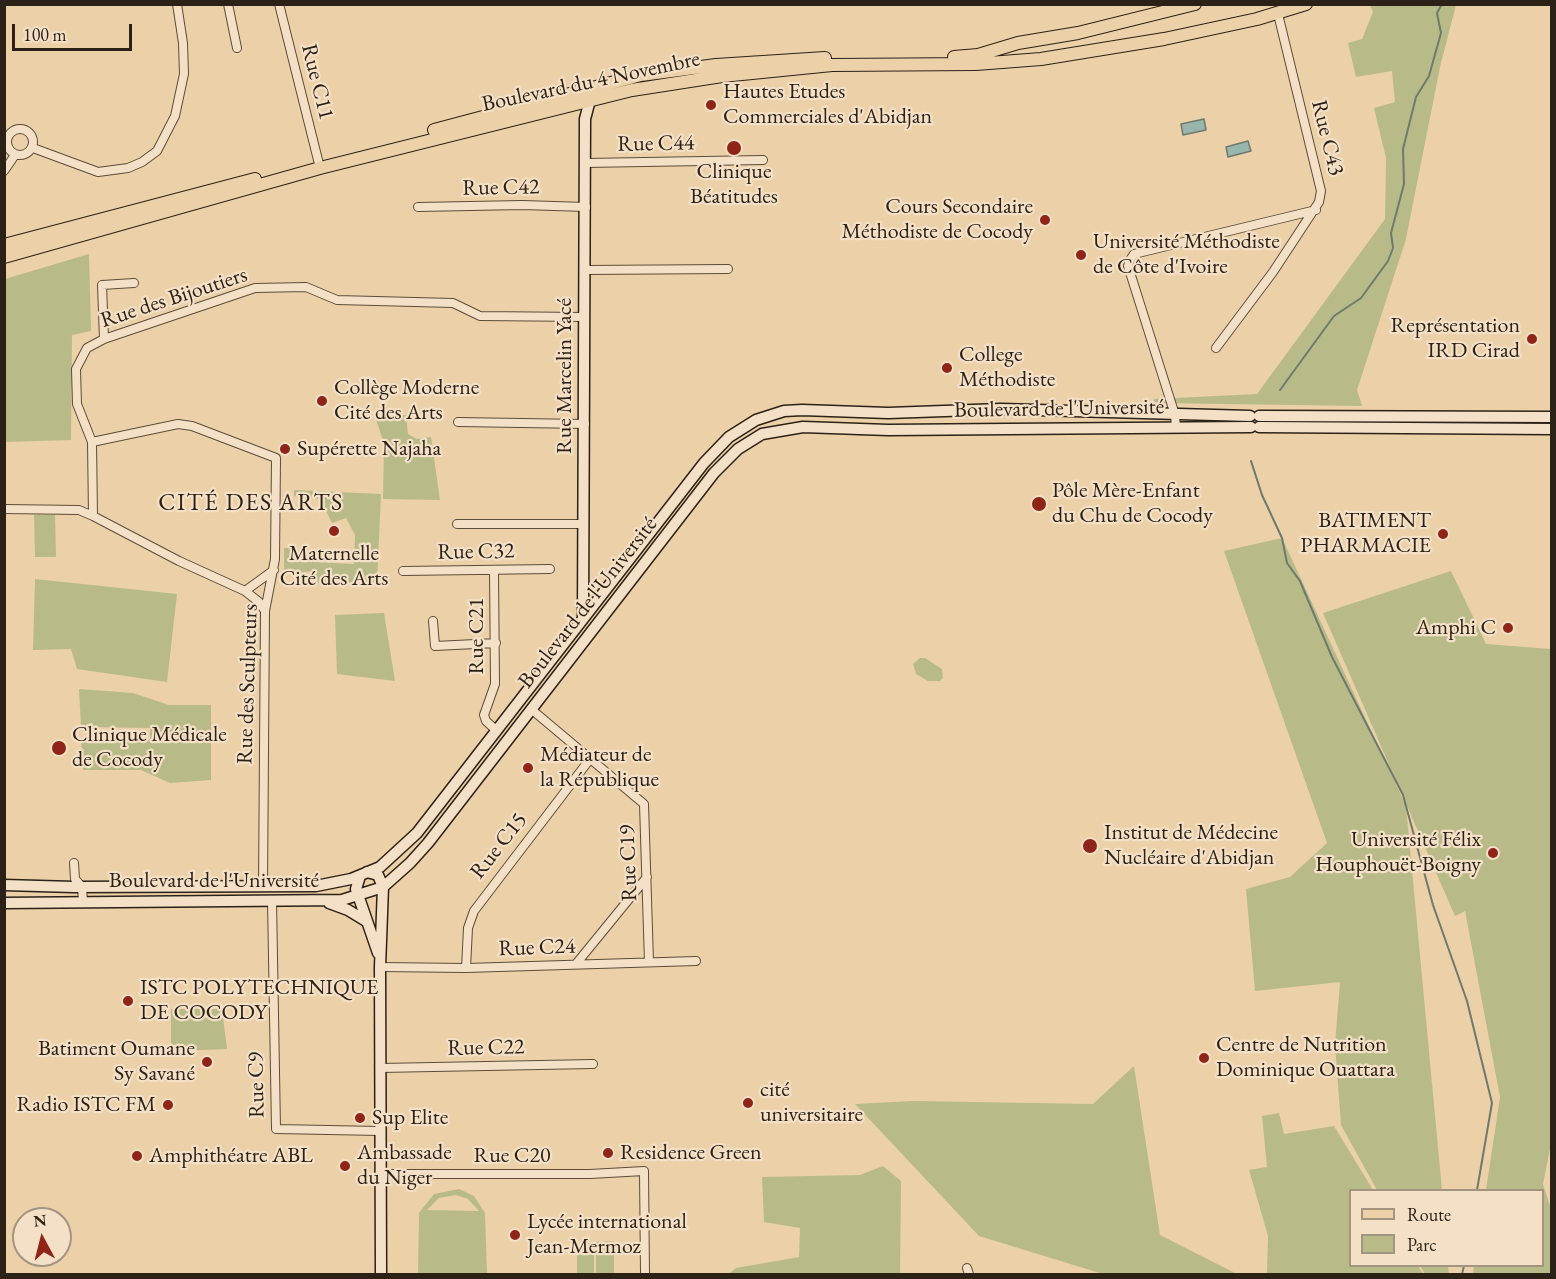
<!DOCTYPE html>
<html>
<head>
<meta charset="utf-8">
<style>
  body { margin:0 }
  #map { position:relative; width:1556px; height:1279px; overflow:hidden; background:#ecd0a8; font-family:"EB Garamond",serif }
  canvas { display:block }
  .frame { position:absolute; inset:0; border:6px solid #2c2116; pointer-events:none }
  .legend { position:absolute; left:1349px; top:1189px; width:195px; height:78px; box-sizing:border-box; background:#f3e0c6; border:2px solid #a39480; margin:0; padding:8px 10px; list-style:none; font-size:18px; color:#2c2116 }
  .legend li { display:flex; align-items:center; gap:12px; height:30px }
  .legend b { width:30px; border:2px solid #a39480 }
  .north { position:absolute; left:12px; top:1207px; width:60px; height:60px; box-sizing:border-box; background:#f3e0c6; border:2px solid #a39480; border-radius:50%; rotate:353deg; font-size:16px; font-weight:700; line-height:24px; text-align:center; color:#2c2116 }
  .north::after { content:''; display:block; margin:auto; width:21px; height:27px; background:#8f2418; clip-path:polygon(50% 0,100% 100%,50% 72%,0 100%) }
  .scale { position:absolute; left:12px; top:24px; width:120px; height:27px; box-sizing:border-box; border:3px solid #2c2116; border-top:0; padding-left:8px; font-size:18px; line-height:21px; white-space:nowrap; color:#2c2116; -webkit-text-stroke:4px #f3e0c6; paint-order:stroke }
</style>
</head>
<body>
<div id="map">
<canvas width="1556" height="1279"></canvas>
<div class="frame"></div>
<ul class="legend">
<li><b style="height:8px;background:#ecd0a8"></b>Route</li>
<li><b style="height:16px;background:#b8bb88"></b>Parc</li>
</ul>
<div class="north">N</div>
<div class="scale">100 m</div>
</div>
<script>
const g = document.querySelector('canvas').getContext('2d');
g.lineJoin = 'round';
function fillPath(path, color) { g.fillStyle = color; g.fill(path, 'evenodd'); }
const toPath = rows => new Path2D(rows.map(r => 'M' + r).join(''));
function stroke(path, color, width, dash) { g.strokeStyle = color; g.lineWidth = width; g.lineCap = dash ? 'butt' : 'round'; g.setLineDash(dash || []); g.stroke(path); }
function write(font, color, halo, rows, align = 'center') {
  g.font = font + ' "EB Garamond",serif'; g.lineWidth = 4.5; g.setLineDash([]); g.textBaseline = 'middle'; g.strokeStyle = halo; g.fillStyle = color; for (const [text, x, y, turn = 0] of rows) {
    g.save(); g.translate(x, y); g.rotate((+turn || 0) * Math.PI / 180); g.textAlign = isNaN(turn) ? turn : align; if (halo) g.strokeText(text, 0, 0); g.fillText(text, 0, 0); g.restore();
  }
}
fillPath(toPath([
  [1370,5,1456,5,1440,67,1406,239,1357,390,1362,406,1155,403,1154,399,1257,394,1385,219,1386,158,1374,108,1395,102,1392,71,1356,77,1348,43,1362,39,1373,12],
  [89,254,91,331,72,335,71,440,5,442,5,279],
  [406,415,408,434,417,439,431,437,440,500,383,499,384,444,375,416],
  [294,490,381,494,377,582,313,583,314,571,284,574,284,548,292,548,296,554,302,554,314,562,354,564,355,535,346,518,332,523,320,499,294,496],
  [34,515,55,515,56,557,35,557],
  [1282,538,1406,806,1442,1190,1377,1190,1341,1125,1335,1044,1340,982,1255,991,1246,889,1290,877,1327,843,1224,551],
  [1451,571,1486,644,1551,649,1552,1139,1543,1184,1551,1209,1551,1273,1473,1274,1474,1266,1542,1266,1542,1190,1486,1190,1500,1097,1465,911,1455,916,1323,613],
  [35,579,177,594,167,682,77,669,71,649,33,650],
  [384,613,395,681,337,674,335,615],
  [920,658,925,658,942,669,943,678,940,681,928,681,916,674,913,664],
  [79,689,133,693,169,705,211,705,211,780,170,783,141,770,83,770,81,739,150,739,150,728,81,727],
  [171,1009,222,1009,227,1049,171,1051],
  [1134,1066,1160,1235,1237,1274,1103,1274,979,1236,855,1104,912,1101,1093,1104],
  [1279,1113,1284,1134,1334,1126,1373,1190,1350,1190,1350,1266,1418,1266,1423,1274,1267,1274,1268,1236,1249,1170,1267,1167,1262,1116],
  [883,1166,901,1181,900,1274,729,1274,736,1268,799,1257,800,1228,764,1222,762,1177,860,1175],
  [459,1189,474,1196,485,1213,487,1274,418,1274,419,1213,434,1194],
  [456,1195,468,1199,479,1211,427,1210,439,1198],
  [614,1241,614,1274,596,1274,596,1242],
  [594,1243,594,1274,577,1274,577,1244],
  [1420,1266,1448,1266,1449,1274,1425,1274]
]), '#b8bb88');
const water = toPath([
  [1204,119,1206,130,1183,135,1181,124,1204,119],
  [1248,141,1251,151,1228,157,1226,147,1248,141]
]);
fillPath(water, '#99b6ac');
stroke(water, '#6d7a70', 1.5);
stroke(toPath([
  [1280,390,1334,316,1361,298,1388,261,1393,248,1391,233,1404,184,1403,149,1416,97,1429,76,1441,33,1437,13,1442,4],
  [1251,461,1262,495,1282,538,1287,563,1300,581,1332,657,1403,795,1433,905,1467,1001,1492,1103,1477,1190],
  [1462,1274,1464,1266]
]), '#6d7a70', 2);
const street = toPath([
  [228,4,237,48],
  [279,4,320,168],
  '7 142a13 13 0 1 1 26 0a13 13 0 1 1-26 0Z',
  [33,148,98,172,128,168,142,162,157,151,175,116,184,74,183,43,177,4],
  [585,163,763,160],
  [4,171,15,155],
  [418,207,522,205,586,207],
  [585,270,728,269],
  [104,339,102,285,134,283],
  [1216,348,1273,272,1319,202,1321,191,1278,14],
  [458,422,585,424],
  [1176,428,1175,415,1128,266,1130,260,1134,254,1316,210],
  [92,442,178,424,192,426,276,458,275,559,265,611,263,887],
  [4,509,79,510,93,516,179,561,245,591,259,602,265,611],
  [93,516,92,442,77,404,76,369,87,348,104,339,255,288,306,287,337,300,453,303,480,316,585,317],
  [457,524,584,524],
  [403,571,550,569],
  [494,571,495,684,484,715,486,721,497,731],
  [245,591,274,570],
  [433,621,435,646,496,643],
  [531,709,644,804,649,962],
  [74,863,75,879,82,887,83,902],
  [272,900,276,1129,380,1131],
  [576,964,647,877],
  [380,967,466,968,696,961],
  [466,968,468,928,474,911,590,759],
  [380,1068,593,1064],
  [380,1174,590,1174,644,1171,645,1274],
  [967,1268,969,1274]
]);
const secondary = toPath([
  [1259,416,1552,417],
  [1259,427,1552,429],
  [583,619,585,119,591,96],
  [367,872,378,875,383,887,380,967,381,1274],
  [360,876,356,889,378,953],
  [4,885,74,887,316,886,351,879,380,867,417,833,704,463,729,437,756,420,784,411,802,410,888,413,1001,409,1250,416],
  [4,903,342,900,383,887,410,863,428,843,714,473,738,449,762,434,803,427,888,430,1251,427],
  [329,903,348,910,366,921]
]);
const primary = toPath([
  [954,57,978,55,1018,43,1078,33,1195,4],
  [434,130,641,75,716,65,825,58],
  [4,245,255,179],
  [4,257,320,168,632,90,722,76,832,65,976,64,1041,59,1164,39,1257,19,1306,4]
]);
stroke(street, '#5c4d3a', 10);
stroke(secondary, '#2c2116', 13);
stroke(primary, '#2c2116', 14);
stroke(street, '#f3e0c6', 8);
stroke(secondary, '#f3e0c6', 10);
stroke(primary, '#ecd0a8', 12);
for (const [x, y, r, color] of [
  [711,105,6,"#8f2418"],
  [734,148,8,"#8f2418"],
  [1045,220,6,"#8f2418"],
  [1081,255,6,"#8f2418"],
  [1532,339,6,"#8f2418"],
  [947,368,6,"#8f2418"],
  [322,401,6,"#8f2418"],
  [285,449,6,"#8f2418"],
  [1039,504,8,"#8f2418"],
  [334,531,6,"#8f2418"],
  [1443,534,6,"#8f2418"],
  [1508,628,6,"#8f2418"],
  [59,748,8,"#8f2418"],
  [528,768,6,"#8f2418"],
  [1090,846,8,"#8f2418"],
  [1493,853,6,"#8f2418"],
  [128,1001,6,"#8f2418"],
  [1204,1058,6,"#8f2418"],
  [207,1062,6,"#8f2418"],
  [748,1103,6,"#8f2418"],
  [168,1105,6,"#8f2418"],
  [360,1118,6,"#8f2418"],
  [608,1153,6,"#8f2418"],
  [137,1156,6,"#8f2418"],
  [345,1166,6,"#8f2418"],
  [515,1235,6,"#8f2418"]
]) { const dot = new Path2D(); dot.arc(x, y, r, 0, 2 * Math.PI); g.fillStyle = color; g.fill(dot); stroke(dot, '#f3e0c6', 2); }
write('22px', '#2c2116', '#f3e0c6', [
  ["Rue C11",317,82,76],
  ["Boulevard du 4 Novembre",591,82,-12],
  ["Rue C43",1327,138,76],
  ["Rue C44",656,144,-1],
  ["Rue C42",501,188,-1],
  ["Rue des Bijoutiers",174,298,-18],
  ["Rue Marcelin Yacé",565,376,-90],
  ["Boulevard de l'Université",1059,409,-1],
  ["Rue C32",476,552,-1],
  ["Boulevard de l'Université",588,603,-52],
  ["Rue C21",477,636,-90],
  ["Rue des Sculpteurs",248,684,-88],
  ["Rue C15",499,846,-52],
  ["Rue C19",629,863,-92],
  ["Boulevard de l'Université",214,881],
  ["Rue C24",537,948,-2],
  ["Rue C22",486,1048,-1],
  ["Rue C9",257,1085,-91],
  ["Rue C20",512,1156]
]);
write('22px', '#2c2116', '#f3e0c6', [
  ["Hautes Etudes",723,92],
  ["Commerciales d'Abidjan",723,117],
  ["Clinique",734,172,"center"],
  ["Béatitudes",734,197,"center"],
  ["Cours Secondaire",1033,207,"right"],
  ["Méthodiste de Cocody",1033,232,"right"],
  ["Université Méthodiste",1093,242],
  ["de Côte d'Ivoire",1093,267],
  ["Représentation",1520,326,"right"],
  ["IRD Cirad",1520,351,"right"],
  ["College",959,355],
  ["Méthodiste",959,380],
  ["Collège Moderne",334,388],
  ["Cité des Arts",334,413],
  ["Supérette Najaha",297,449],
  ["Pôle Mère-Enfant",1052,491],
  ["du Chu de Cocody",1052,516],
  ["BATIMENT",1431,521,"right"],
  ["PHARMACIE",1431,546,"right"],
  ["Maternelle",334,554,"center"],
  ["Cité des Arts",334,579,"center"],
  ["Amphi C",1496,628,"right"],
  ["Clinique Médicale",72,735],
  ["de Cocody",72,760],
  ["Médiateur de",540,755],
  ["la République",540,780],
  ["Institut de Médecine",1104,833],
  ["Nucléaire d'Abidjan",1104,858],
  ["Université Félix",1481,840,"right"],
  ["Houphouët-Boigny",1481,865,"right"],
  ["ISTC POLYTECHNIQUE",140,988],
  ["DE COCODY",140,1013],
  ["Centre de Nutrition",1216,1045],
  ["Dominique Ouattara",1216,1070],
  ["Batiment Oumane",195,1049,"right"],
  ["Sy Savané",195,1074,"right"],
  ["cité",760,1090],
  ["universitaire",760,1115],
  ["Radio ISTC FM",156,1105,"right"],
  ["Sup Elite",372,1118],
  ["Ambassade",357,1153],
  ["du Niger",357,1178],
  ["Residence Green",620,1153],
  ["Amphithéatre ABL",149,1156],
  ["Lycée international",527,1222],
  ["Jean-Mermoz",527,1247]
], 'left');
g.letterSpacing = '1.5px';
write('24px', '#2c2116', '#f3e0c6', [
  ["CITÉ DES ARTS",251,503]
]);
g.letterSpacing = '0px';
</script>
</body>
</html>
